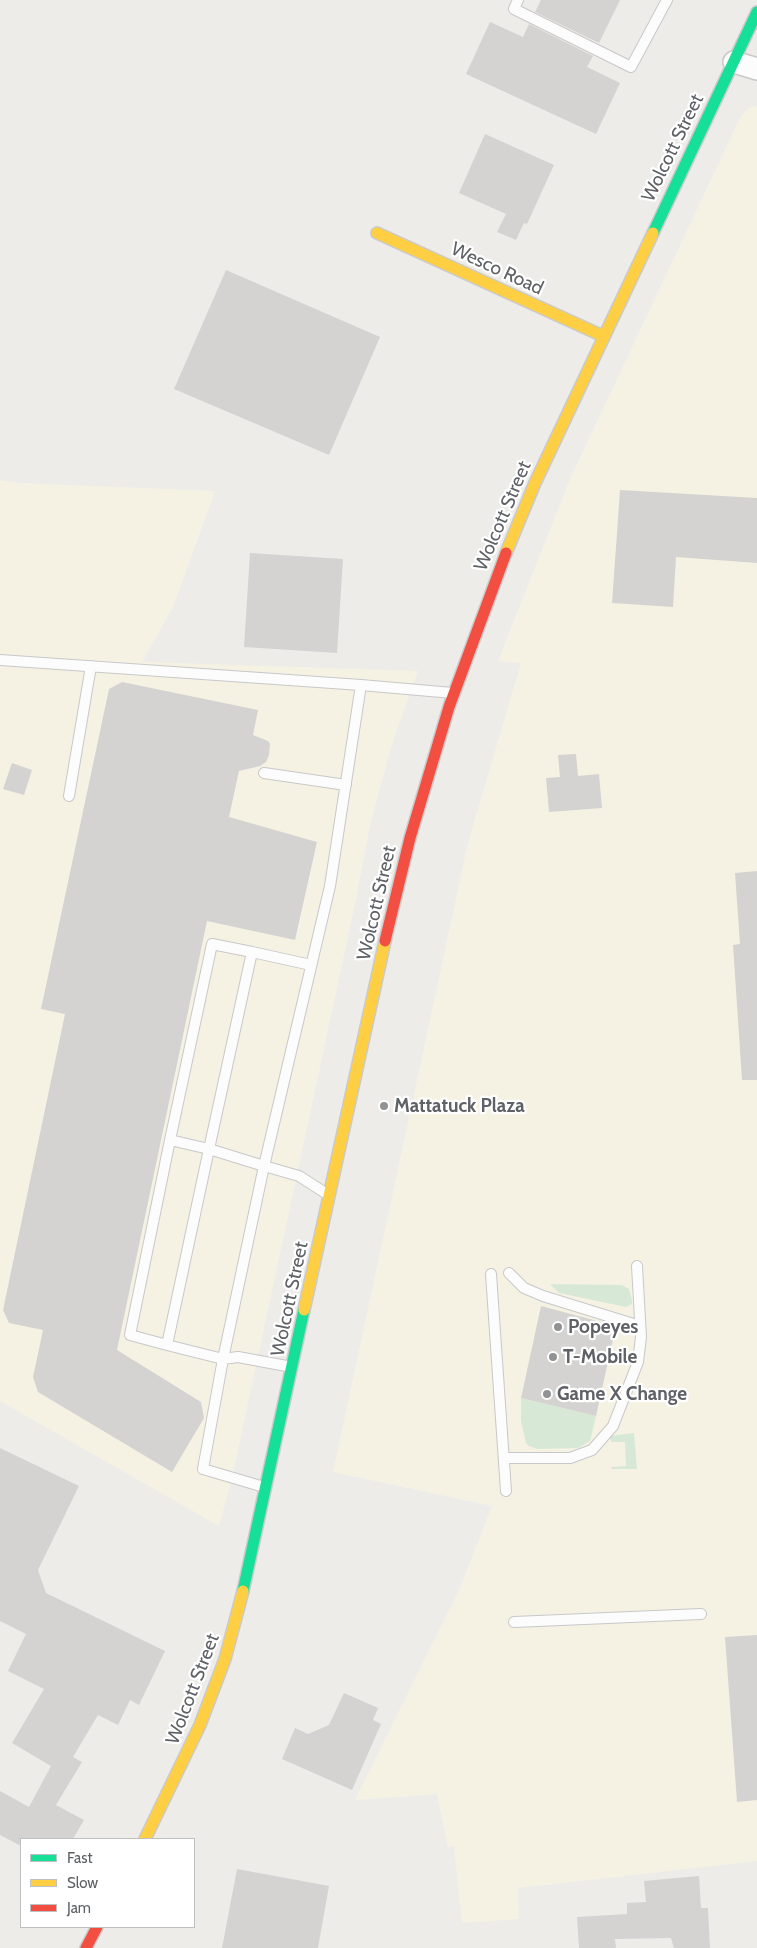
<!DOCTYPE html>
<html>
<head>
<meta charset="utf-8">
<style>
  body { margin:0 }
  #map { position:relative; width:757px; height:1948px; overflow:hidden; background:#edece9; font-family:Cabin,sans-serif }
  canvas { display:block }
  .legend { position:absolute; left:20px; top:1838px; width:175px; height:90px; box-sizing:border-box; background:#fff; border:1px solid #bfc0c1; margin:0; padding:6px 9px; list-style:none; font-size:15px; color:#5e6165 }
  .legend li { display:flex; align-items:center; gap:10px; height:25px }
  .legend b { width:25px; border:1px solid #bfc0c1 }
</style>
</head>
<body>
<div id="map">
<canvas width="757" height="1948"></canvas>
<ul class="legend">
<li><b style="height:6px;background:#16e098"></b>Fast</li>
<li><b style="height:6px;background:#ffcf43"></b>Slow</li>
<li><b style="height:6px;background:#f24e42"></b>Jam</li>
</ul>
</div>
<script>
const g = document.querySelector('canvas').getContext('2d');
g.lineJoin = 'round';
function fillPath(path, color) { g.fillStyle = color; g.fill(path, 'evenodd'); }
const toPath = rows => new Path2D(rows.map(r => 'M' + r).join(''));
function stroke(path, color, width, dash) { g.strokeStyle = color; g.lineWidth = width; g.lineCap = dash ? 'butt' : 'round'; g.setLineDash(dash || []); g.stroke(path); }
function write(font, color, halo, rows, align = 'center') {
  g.font = font + ' Cabin,sans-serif'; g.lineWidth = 4.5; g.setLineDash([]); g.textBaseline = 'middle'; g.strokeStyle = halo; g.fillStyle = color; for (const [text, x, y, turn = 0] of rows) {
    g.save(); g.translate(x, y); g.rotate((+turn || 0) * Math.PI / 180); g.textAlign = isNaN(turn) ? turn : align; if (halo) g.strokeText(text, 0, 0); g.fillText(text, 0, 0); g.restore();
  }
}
fillPath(toPath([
  [757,106,757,1861,518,1888,519,1919,462,1923,454,1846,448,1847,437,1794,355,1800,460,1588,492,1506,333,1472,468,843,521,663,498,661,570,479,741,116,749,108],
  [0,480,19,483,215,491,173,607,142,662,418,671,393,741,371,821,355,904,231,1482,219,1526,0,1401]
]), '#f5f2e4');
fillPath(toPath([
  [550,1284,622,1285,629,1289,632,1300,632,1304,626,1307,559,1293],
  [521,1398,596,1416,590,1441,578,1448,537,1449,529,1446,526,1443,521,1421],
  [634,1433,637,1469,612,1469,611,1467,626,1466,625,1442,611,1442,610,1436]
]), '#d8e8d6');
fillPath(toPath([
  [541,0,620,0,599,43,535,12],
  [490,22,523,37,529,24,593,56,587,67,620,83,596,134,466,74],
  [485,134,554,165,527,224,524,223,516,240,497,232,506,214,459,193],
  [226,270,380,337,329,455,174,389],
  [620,490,757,498,757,563,676,557,673,607,612,603],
  [250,553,343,559,337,653,244,647],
  [122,682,258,710,253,735,268,741,270,744,269,755,266,762,260,766,239,771,229,817,317,842,295,940,207,921,117,1350,201,1402,204,1418,172,1472,38,1392,33,1377,43,1330,9,1323,3,1310,65,1014,41,1009,109,689],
  [576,754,578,776,599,774,602,808,549,812,546,778,560,777,558,755],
  [12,763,32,770,24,795,3,789],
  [757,871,757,1080,742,1080,733,945,740,944,735,873],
  [541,1306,616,1326,596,1416,521,1398],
  [0,1448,79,1486,38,1570,46,1593,165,1651,139,1705,130,1700,118,1725,98,1715,73,1757,82,1762,56,1805,84,1820,73,1839,21,1839,21,1846,0,1835,0,1791,29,1807,51,1766,12,1743,44,1689,8,1671,26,1634,0,1621],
  [757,1635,757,1800,737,1802,725,1637],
  [344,1693,378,1708,373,1720,381,1724,352,1790,282,1759,295,1728,308,1734,329,1725],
  [237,1869,329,1886,318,1948,222,1948],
  [699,1876,701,1908,708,1908,710,1948,674,1948,671,1938,615,1939,616,1948,579,1948,577,1917,627,1914,627,1903,646,1902,644,1881]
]), '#d4d3d1');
const lane = toPath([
  [518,0,514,9,631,67,667,0],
  [0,660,361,685],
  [264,773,346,785],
  [69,796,91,666],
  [252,952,212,944,170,1140,209,1149,167,1345,223,1359,203,1469,264,1487],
  [311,965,252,952,209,1149,264,1166,330,886,361,685,453,693],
  [509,1273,524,1288,543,1296,640,1326],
  [491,1274,506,1491],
  [167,1345,130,1335,170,1140],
  [292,1367,238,1357,223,1359,264,1166,299,1176,327,1194],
  [504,1458,570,1458,592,1450,613,1426,638,1362,641,1337,637,1266],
  [514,1622,701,1614]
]);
const street = toPath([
  [734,62,757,69]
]);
const fast = toPath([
  [653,233,757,12],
  [243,1591,304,1310]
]);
const slow = toPath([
  [377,233,603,336],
  [506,553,535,483,653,233],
  [304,1310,385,941],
  [145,1839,200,1725,225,1659,243,1591]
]);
const jam = toPath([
  [385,941,410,838,449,707,506,553],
  [86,1948,97,1927]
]);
stroke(lane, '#c8c8c8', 12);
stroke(street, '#c8c8c8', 24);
stroke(fast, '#cacaca', 14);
stroke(slow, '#cacaca', 14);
stroke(jam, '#cacaca', 14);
stroke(lane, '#fcfcfc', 10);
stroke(street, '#fcfcfc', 21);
stroke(fast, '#16e098', 11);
stroke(slow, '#ffcf43', 11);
stroke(jam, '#f24e42', 11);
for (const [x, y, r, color] of [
  [384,1106,5,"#909293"],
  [558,1327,5,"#909293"],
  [553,1357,5,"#909293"],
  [547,1394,5,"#909293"]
]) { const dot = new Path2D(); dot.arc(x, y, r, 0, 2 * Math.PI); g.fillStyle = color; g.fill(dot); stroke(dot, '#fff', 2); }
write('19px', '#5e6165', '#fff', [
  ["Wolcott Street",673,148,-64],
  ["Wesco Road",497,269,25],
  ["Wolcott Street",503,516,-67],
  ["Wolcott Street",377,903,-77],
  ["Wolcott Street",290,1299,-78],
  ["Wolcott Street",193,1689,-69]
]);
write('bold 19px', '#5e6165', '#fff', [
  ["Mattatuck Plaza",394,1106],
  ["Popeyes",568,1327],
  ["T-Mobile",563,1357],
  ["Game X Change",557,1394]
], 'left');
</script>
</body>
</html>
